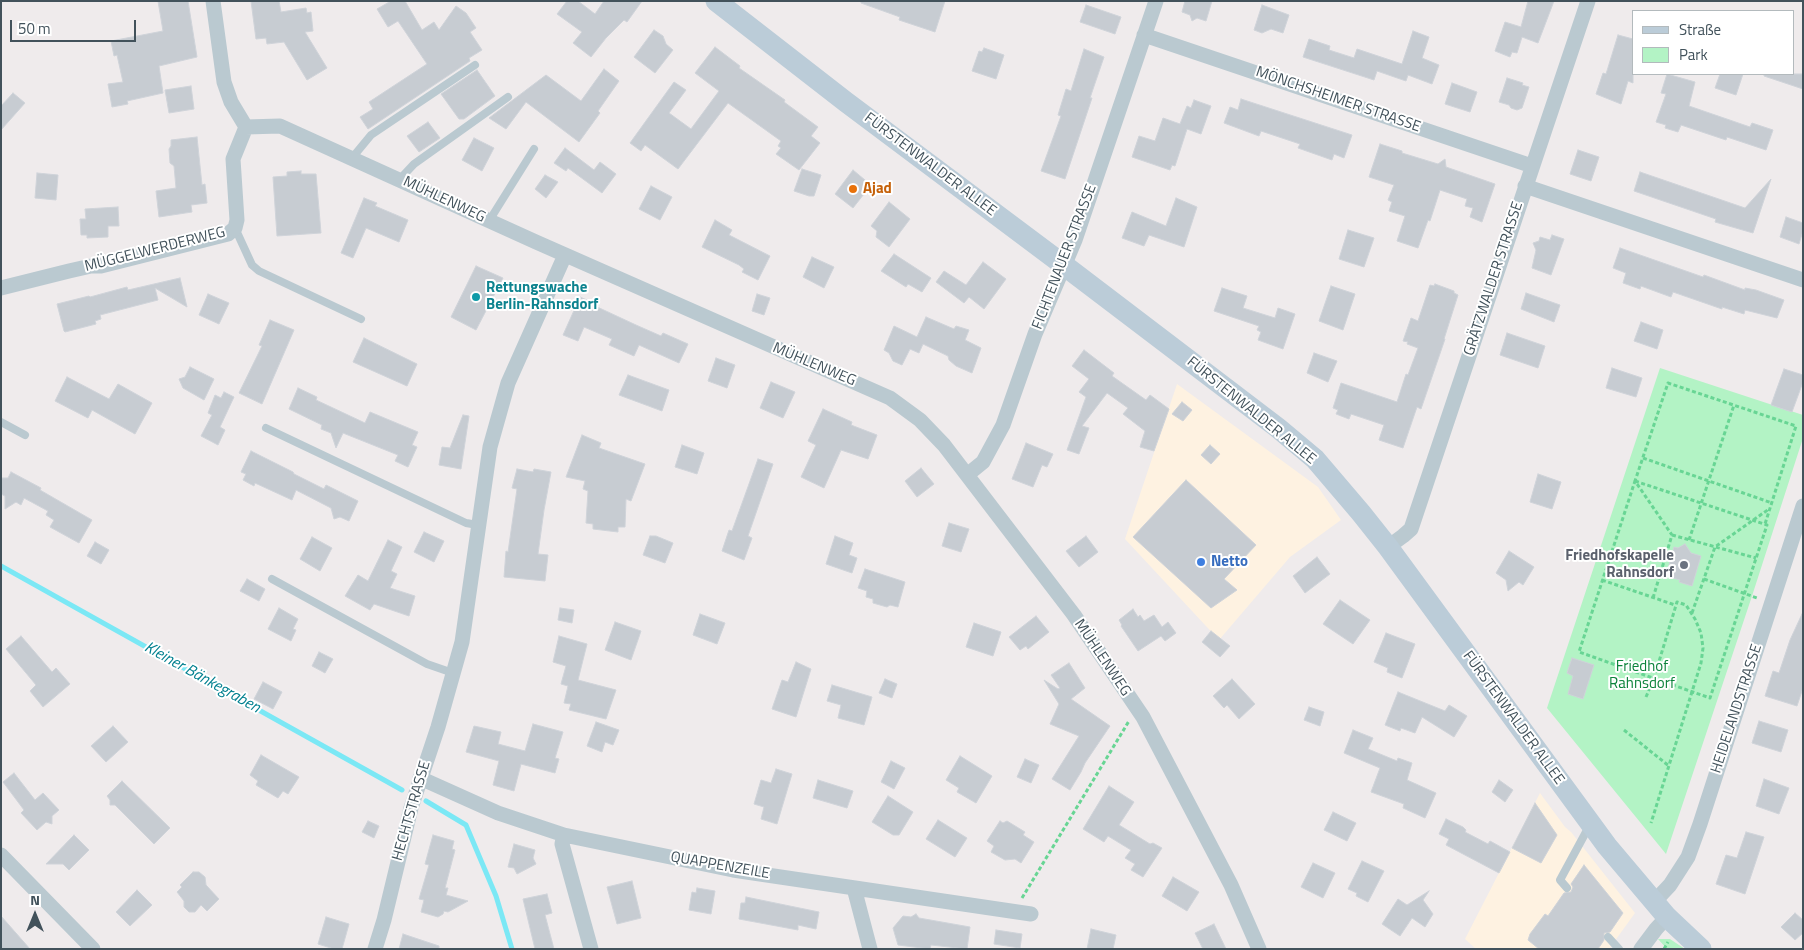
<!DOCTYPE html>
<html>
<head>
<meta charset="utf-8">
<style>
  body { margin:0 }
  #map { position:relative; width:1804px; height:950px; overflow:hidden; background:#efebec; font-family:"Titillium Web",sans-serif }
  canvas { display:block }
  .frame { position:absolute; inset:0; border:2px solid #42525b; pointer-events:none }
  .legend { position:absolute; left:1632px; top:10px; width:162px; height:65px; box-sizing:border-box; background:#fff; border:1px solid #b3babd; margin:0; padding:6px 9px; list-style:none; font-size:15px; color:#42525b }
  .legend li { display:flex; align-items:center; gap:10px; height:25px }
  .legend b { width:25px; border:1px solid #b3babd }
  .north { position:absolute; left:10px; top:890px; width:50px; height:50px; -webkit-text-stroke:4px #fff; paint-order:stroke; rotate:0deg; font-size:14px; font-weight:700; line-height:20px; text-align:center; color:#42525b }
  .north::after { content:''; display:block; margin:auto; width:18px; height:22px; background:#42525b; clip-path:polygon(50% 0,100% 100%,50% 72%,0 100%) }
  .scale { position:absolute; left:10px; top:20px; width:126px; height:22px; box-sizing:border-box; border:2px solid #42525b; border-top:0; padding-left:6px; font-size:15px; line-height:18px; white-space:nowrap; color:#42525b; -webkit-text-stroke:4px #fff; paint-order:stroke }
</style>
</head>
<body>
<div id="map">
<canvas width="1804" height="950"></canvas>
<div class="frame"></div>
<ul class="legend">
<li><b style="height:6px;background:#bbccd8"></b>Straße</li>
<li><b style="height:14px;background:#b3f3c5"></b>Park</li>
</ul>
<div class="north">N</div>
<div class="scale">50 m</div>
</div>
<script>
const g = document.querySelector('canvas').getContext('2d');
g.lineJoin = 'round';
function fillPath(path, color) { g.fillStyle = color; g.fill(path, 'evenodd'); }
const toPath = rows => new Path2D(rows.map(r => 'M' + r).join(''));
function stroke(path, color, width, dash) { g.strokeStyle = color; g.lineWidth = width; g.lineCap = dash ? 'butt' : 'round'; g.setLineDash(dash || []); g.stroke(path); }
function write(font, color, halo, rows, align = 'center') {
  g.font = font + ' "Titillium Web",sans-serif'; g.lineWidth = 4; g.setLineDash([]); g.textBaseline = 'middle'; g.strokeStyle = halo; g.fillStyle = color; for (const [text, x, y, turn = 0] of rows) {
    g.save(); g.translate(x, y); g.rotate((+turn || 0) * Math.PI / 180); g.textAlign = isNaN(turn) ? turn : align; if (halo) g.strokeText(text, 0, 0); g.fillText(text, 0, 0); g.restore();
  }
}
fillPath(toPath([
  [1177,384,1318,487,1341,520,1290,557,1219,640,1125,539],
  [1540,793,1565,827,1571,832,1635,913,1609,949,1476,949,1465,939]
]), '#fef2e1');
fillPath(toPath([
  [1660,368,1803,415,1803,438,1752,596,1666,854,1547,708],
  [1658,939,1670,939,1685,949,1667,949]
]), '#b3f3c5');
stroke(toPath([
  [1,566,402,790],
  [426,801,466,825,496,896,512,949]
]), '#7be8f5', 5);
const building = toPath([
  [158,1,188,1,197,57,159,66,163,93,127,101,128,104,112,107,108,84,123,82,117,55,114,56,111,41,163,31,158,1],
  [251,1,279,1,281,12,306,8,307,13,311,12,313,31,305,32,327,68,307,80,284,42,267,44,266,38,256,39,251,1],
  [391,1,405,1,422,30,434,22,439,30,456,6,466,13,476,28,470,32,482,50,469,58,470,61,368,129,360,117,373,109,369,102,427,64,398,21,388,27,377,9,391,1],
  [567,1,578,1,595,14,604,1,642,1,627,22,624,20,606,38,591,57,573,43,582,32,557,14,567,1],
  [861,1,945,1,935,32,899,20,900,17,861,3,861,1],
  [1185,1,1212,1,1206,21,1197,18,1192,21,1190,15,1182,12,1185,1],
  [1528,1,1554,1,1538,43,1522,37,1517,53,1512,52,1510,57,1495,51,1505,22,1521,27,1528,1],
  [1086,5,1121,17,1115,34,1080,22,1086,5],
  [1262,5,1289,15,1283,33,1271,29,1262,33,1254,30,1262,5],
  [654,30,663,36,666,44,673,50,655,73,634,57,654,30],
  [1413,31,1429,37,1422,58,1439,65,1432,84,1408,75,1406,81,1377,71,1374,80,1303,57,1309,39,1330,46,1329,50,1354,58,1357,49,1402,64,1413,31],
  [1618,35,1633,39,1633,83,1628,81,1621,104,1596,94,1603,73,1606,74,1618,35],
  [715,47,740,66,739,68,785,100,784,102,818,127,811,136,820,143,799,170,776,154,781,148,778,146,781,141,728,103,678,169,645,145,641,151,630,143,674,82,686,90,669,113,691,129,719,91,695,73,715,47],
  [984,48,1004,55,996,79,972,71,979,51,982,52,984,48],
  [1084,49,1104,57,1090,98,1092,98,1065,179,1041,171,1061,116,1058,115,1066,89,1071,91,1084,49],
  [604,69,619,81,598,111,600,113,579,142,526,102,506,129,489,118,546,75,581,101,604,69],
  [477,70,495,96,464,119,459,119,441,94,477,70],
  [1667,74,1695,82,1689,106,1750,127,1752,123,1773,130,1766,150,1727,137,1726,140,1681,125,1678,132,1665,128,1666,125,1656,122,1666,94,1661,93,1667,74],
  [1720,74,1743,74,1736,95,1715,88,1720,74],
  [1764,74,1803,74,1803,89,1764,76,1764,74],
  [1507,78,1523,83,1522,85,1529,87,1522,108,1517,110,1511,108,1509,105,1499,102,1507,78],
  [1452,83,1477,92,1470,112,1445,104,1452,83],
  [191,86,194,109,169,113,165,90,191,86],
  [13,93,25,103,1,130,1,106,13,93],
  [1241,99,1352,135,1344,158,1334,154,1332,160,1298,148,1300,144,1261,131,1259,136,1224,123,1230,107,1238,110,1241,99],
  [1194,100,1211,106,1201,134,1187,129,1175,166,1172,165,1170,170,1132,157,1139,136,1155,141,1163,118,1180,124,1187,106,1191,108,1194,100],
  [428,122,440,138,419,152,407,136,428,122],
  [197,137,202,185,205,184,207,203,191,205,192,212,159,217,156,191,176,188,174,166,170,163,169,149,171,146,171,140,197,137],
  [474,138,494,148,482,171,462,160,474,138],
  [1380,144,1402,151,1402,153,1438,164,1445,159,1446,167,1495,184,1482,222,1470,217,1473,208,1465,206,1467,199,1440,190,1430,221,1428,220,1418,248,1397,241,1405,216,1389,211,1392,202,1388,200,1394,185,1369,177,1380,144],
  [565,148,594,170,600,162,616,174,602,193,568,168,566,171,554,163,565,148],
  [1578,150,1599,157,1591,181,1570,174,1578,150],
  [802,169,821,175,814,196,809,196,794,191,802,169],
  [853,170,871,185,853,208,835,194,853,170],
  [301,171,301,174,316,174,321,233,277,236,273,177,287,176,287,172,301,171],
  [1640,172,1745,208,1771,179,1753,233,1715,222,1716,219,1634,191,1640,172],
  [37,173,58,175,56,200,35,198,37,173],
  [545,175,558,182,546,198,535,189,545,175],
  [651,186,672,197,660,220,639,209,651,186],
  [364,198,377,203,375,206,408,220,399,242,366,228,353,258,341,253,364,198],
  [1176,198,1197,207,1184,247,1149,235,1144,246,1122,238,1132,212,1166,226,1176,198],
  [889,202,910,219,889,247,876,237,877,231,871,226,889,202],
  [118,207,119,226,108,226,108,237,87,238,87,235,81,235,80,219,86,219,85,209,118,207],
  [1786,217,1803,223,1803,231,1799,244,1780,237,1786,217],
  [715,220,732,230,729,235,770,256,758,280,742,272,744,269,739,265,702,247,715,220],
  [1348,230,1374,238,1364,267,1339,259,1348,230],
  [1552,235,1564,239,1551,275,1532,268,1536,250,1533,243,1539,241,1540,237,1550,240,1552,235],
  [1620,248,1703,277,1704,275,1745,290,1745,288,1756,290,1784,300,1777,318,1745,310,1744,314,1722,307,1722,309,1673,292,1671,297,1641,286,1640,289,1623,283,1626,273,1613,268,1620,248],
  [894,254,931,278,922,292,908,284,906,287,881,271,894,254],
  [812,257,834,267,824,288,803,277,812,257],
  [983,262,1006,279,984,309,969,297,964,303,936,282,944,271,966,285,983,262],
  [476,266,503,278,476,330,451,317,476,266],
  [180,278,187,307,155,288,158,300,100,315,101,319,95,321,96,324,65,332,64,331,57,304,89,296,90,297,127,287,128,290,180,278],
  [1435,284,1454,291,1454,293,1458,295,1444,339,1445,339,1421,409,1417,407,1403,448,1379,440,1384,425,1351,414,1349,419,1336,414,1338,410,1333,408,1341,383,1397,402,1406,374,1408,375,1418,348,1407,344,1408,342,1403,341,1411,318,1418,321,1430,285,1434,286,1435,284],
  [1331,286,1355,294,1343,330,1319,321,1331,286],
  [1222,288,1247,296,1243,308,1275,318,1278,308,1295,314,1283,349,1258,340,1261,332,1257,330,1259,326,1214,311,1222,288],
  [1526,293,1560,305,1554,322,1521,309,1526,293],
  [208,294,229,303,219,324,199,315,208,294],
  [757,294,770,298,764,315,752,311,757,294],
  [580,297,594,303,593,305,636,325,661,336,663,333,688,344,679,363,639,345,634,356,609,345,612,339,584,327,578,341,563,335,580,297],
  [926,317,954,329,956,326,969,330,965,340,981,348,972,373,956,366,949,360,948,356,923,344,919,353,910,349,902,365,893,361,889,353,884,350,894,326,917,337,926,317],
  [270,320,294,330,262,404,239,393,262,346,259,345,270,320],
  [1641,322,1663,330,1657,349,1634,341,1641,322],
  [1507,333,1545,346,1538,368,1500,355,1507,333],
  [364,338,417,364,407,386,353,362,364,338],
  [1084,350,1114,373,1112,376,1146,400,1150,395,1169,409,1154,451,1140,447,1145,431,1123,414,1128,408,1107,393,1082,426,1089,428,1079,454,1067,450,1086,397,1079,392,1089,379,1072,366,1084,350],
  [1314,353,1337,361,1328,382,1307,373,1314,353],
  [716,358,735,365,727,388,708,381,716,358],
  [190,367,214,379,204,400,183,388,179,379,185,377,190,367],
  [1612,368,1642,378,1636,397,1606,388,1612,368],
  [1784,369,1803,375,1803,382,1792,412,1771,405,1784,369],
  [628,375,669,390,662,411,619,395,628,375],
  [67,377,109,399,118,384,152,403,135,434,92,410,88,418,55,401,67,377],
  [771,382,795,392,783,418,760,408,771,382],
  [298,388,317,397,316,400,365,423,370,412,418,432,412,445,417,447,408,467,395,461,398,455,343,433,336,448,331,433,321,429,322,425,289,409,298,388],
  [224,392,234,397,220,427,225,430,218,445,201,436,212,415,208,413,215,395,221,398,224,392],
  [1182,402,1192,410,1183,421,1172,414,1182,402],
  [823,409,852,422,851,425,877,435,868,459,841,450,824,488,801,477,816,445,808,441,823,409],
  [463,415,469,416,461,469,439,465,442,447,450,448,463,415],
  [582,435,601,443,599,448,645,464,631,501,626,499,625,527,618,527,618,532,593,529,593,524,586,523,588,491,583,489,585,481,566,477,582,435],
  [1026,443,1053,454,1047,467,1042,465,1033,487,1012,479,1026,443],
  [682,445,704,453,697,474,675,467,682,445],
  [1210,445,1220,454,1211,464,1201,455,1210,445],
  [251,451,293,472,294,474,324,489,326,485,358,501,349,521,340,517,334,519,331,508,296,490,292,500,255,483,254,486,243,480,246,474,241,472,251,451],
  [758,459,773,464,748,536,752,538,744,560,722,551,729,530,732,531,758,459],
  [921,468,934,484,917,497,905,481,921,468],
  [517,469,533,472,534,469,551,472,544,510,538,554,548,555,545,581,504,577,506,551,508,552,517,489,512,488,517,469],
  [11,472,41,488,40,490,92,520,79,543,50,527,54,520,46,515,48,511,24,498,21,505,16,502,5,509,5,496,1,494,1,478,8,478,11,472],
  [1538,474,1561,482,1552,509,1530,502,1538,474],
  [1186,480,1256,545,1224,579,1237,590,1211,608,1133,537,1186,480],
  [949,523,969,529,961,552,942,546,949,523],
  [424,532,444,541,434,562,414,552,424,532],
  [650,536,656,536,673,543,665,563,643,555,650,536],
  [835,536,853,543,849,555,857,558,852,573,826,564,835,536],
  [1086,536,1098,552,1079,567,1066,551,1086,536],
  [312,537,332,548,320,571,300,559,312,537],
  [388,540,402,547,391,571,397,574,390,588,415,596,409,616,374,604,370,610,345,596,358,575,368,581,388,540],
  [95,542,109,550,101,564,87,556,95,542],
  [1685,544,1691,553,1701,556,1692,586,1679,582,1680,580,1666,576,1674,547,1678,548,1685,544],
  [1509,551,1534,567,1523,585,1519,582,1508,591,1506,580,1496,573,1509,551],
  [1317,557,1330,574,1305,593,1293,576,1317,557],
  [865,569,905,582,898,607,890,605,887,607,873,603,873,599,866,597,867,591,858,588,865,569],
  [247,579,265,589,259,601,240,591,247,579],
  [1340,600,1370,620,1353,644,1323,624,1340,600],
  [279,608,298,619,293,629,296,630,291,641,268,629,279,608],
  [560,608,574,610,572,623,558,620,560,608],
  [1133,609,1138,617,1140,615,1144,621,1154,615,1162,627,1168,622,1176,633,1165,641,1161,636,1138,651,1121,626,1122,625,1119,620,1133,609],
  [700,614,725,623,717,644,693,635,700,614],
  [1802,614,1803,688,1797,706,1765,696,1773,671,1779,673,1790,640,1802,614],
  [1036,616,1049,632,1028,649,1026,646,1020,650,1009,637,1036,616],
  [615,622,641,631,631,660,605,650,615,622],
  [974,623,1001,632,993,656,966,647,974,623],
  [1211,631,1230,646,1220,657,1202,642,1211,631],
  [1386,633,1415,644,1402,678,1387,672,1388,668,1374,662,1386,633],
  [21,636,52,672,56,668,70,684,43,707,30,691,36,685,6,649,21,636],
  [559,636,587,644,578,680,616,690,606,719,569,710,571,704,564,703,568,686,561,684,566,666,553,662,559,636],
  [319,652,333,659,325,673,312,666,319,652],
  [1572,658,1594,665,1583,699,1568,694,1573,676,1567,673,1572,658],
  [796,662,811,669,796,717,772,709,782,680,788,682,796,662],
  [1069,663,1085,688,1071,699,1110,726,1085,763,1081,772,1070,790,1052,779,1079,736,1050,724,1059,704,1044,680,1058,689,1060,688,1051,675,1069,663],
  [885,679,897,684,892,698,879,693,885,679],
  [1232,679,1255,704,1239,719,1227,705,1224,708,1213,696,1232,679],
  [263,682,282,692,273,709,254,699,263,682],
  [832,685,872,697,864,725,838,718,841,705,827,701,832,685],
  [1398,692,1445,711,1449,705,1467,716,1454,737,1422,717,1415,733,1401,728,1400,731,1385,725,1398,692],
  [1309,707,1324,712,1320,726,1304,720,1309,707],
  [1759,721,1788,730,1781,752,1752,743,1759,721],
  [596,722,619,730,613,745,605,742,602,752,587,746,596,722],
  [533,724,563,732,555,758,559,759,555,773,521,764,514,791,493,785,499,761,466,752,474,726,501,732,498,744,525,751,533,724],
  [113,726,128,742,106,762,91,746,113,726],
  [1353,730,1373,738,1368,749,1397,761,1398,758,1412,763,1407,780,1436,793,1425,818,1403,808,1404,804,1371,792,1380,768,1344,753,1353,730],
  [261,755,299,777,288,794,283,791,278,798,256,785,258,781,250,775,261,755],
  [960,756,992,776,976,803,957,792,959,788,946,780,960,756],
  [1025,759,1039,765,1031,783,1017,777,1025,759],
  [891,761,905,768,894,789,881,782,891,761],
  [776,769,792,774,777,824,761,819,764,807,754,804,761,780,771,783,776,769],
  [14,773,35,800,43,793,59,810,52,816,52,824,46,822,37,830,21,813,24,810,3,782,14,773],
  [1764,779,1789,788,1779,814,1756,806,1764,779],
  [818,780,853,791,847,808,813,798,818,780],
  [1499,780,1513,790,1505,802,1492,792,1499,780],
  [122,781,170,828,154,844,115,805,110,805,110,800,107,796,122,781],
  [1109,786,1134,802,1119,825,1150,844,1153,843,1162,848,1143,877,1131,870,1135,864,1125,858,1131,850,1108,836,1104,842,1083,829,1109,786],
  [888,796,913,812,899,835,893,835,872,822,888,796],
  [1535,803,1557,835,1541,863,1512,848,1535,803],
  [1333,812,1356,823,1347,841,1324,830,1333,812],
  [1446,819,1463,827,1466,830,1465,832,1488,844,1490,841,1510,852,1499,873,1446,845,1449,839,1439,834,1446,819],
  [938,820,967,838,955,857,926,839,938,820],
  [368,821,379,826,374,838,362,832,368,821],
  [1000,821,1003,823,1007,821,1025,832,1023,835,1034,842,1021,863,1015,859,1005,860,991,852,994,846,987,841,1000,821],
  [1746,832,1764,837,1745,894,1716,884,1726,855,1737,858,1746,832],
  [74,835,89,850,69,870,63,864,46,864,74,835],
  [433,835,454,841,452,849,455,850,445,888,448,888,446,895,468,901,448,912,444,911,443,914,438,917,421,912,424,900,419,899,429,865,425,864,433,835],
  [514,844,535,850,533,858,536,864,517,874,514,868,508,867,514,844],
  [1362,861,1384,871,1368,902,1356,896,1357,893,1348,889,1362,861],
  [1313,863,1335,873,1323,898,1301,887,1313,863],
  [1584,865,1623,913,1610,932,1604,933,1604,940,1598,949,1539,949,1528,940,1530,934,1545,914,1548,916,1564,893,1571,892,1573,887,1571,884,1584,865],
  [193,872,199,872,205,877,206,885,219,899,207,911,201,905,195,912,189,912,184,907,184,901,177,892,182,887,180,885,193,872],
  [1173,877,1199,892,1187,911,1162,896,1173,877],
  [632,881,641,918,617,924,607,887,632,881],
  [697,888,715,891,711,914,689,910,692,892,696,893,697,888],
  [137,890,152,905,130,926,116,912,137,890],
  [1429,891,1423,900,1433,914,1425,927,1412,918,1400,936,1382,924,1398,899,1407,905,1429,891],
  [547,894,552,913,545,915,554,949,535,949,523,899,547,894],
  [746,897,819,912,816,929,798,925,798,930,739,919,741,903,745,903,746,897],
  [1795,913,1803,920,1803,933,1795,940,1781,927,1795,913],
  [916,914,919,918,970,927,967,949,931,945,930,949,898,945,893,928,903,916,911,917,916,914],
  [1,916,30,949,1,949,1,916],
  [326,917,349,924,342,949,334,949,318,944,326,917],
  [1214,924,1226,949,1203,949,1195,933,1214,924],
  [1091,929,1116,935,1113,949,1087,949,1091,929],
  [996,930,1022,934,1020,948,994,944,996,930],
  [403,934,439,946,439,949,399,949,403,934]
]);
fillPath(building, '#c7ccd2');
stroke(building, '#cfd3d9', 1);
stroke(toPath([
  [1643,458,1772,503],
  [1635,481,1767,525,1710,698,1579,652,1635,481],
  [1672,535,1756,558],
  [1689,540,1734,405],
  [1704,579,1757,598],
  [1602,580,1675,605],
  [1653,598,1672,535,1635,481,1668,383,1796,426,1765,524],
  [1692,613,1715,547,1769,509],
  [1646,697,1654,678,1677,602,1686,605,1695,619,1701,633,1703,648,1701,663,1651,823],
  [1624,730,1669,766],
  [1022,898,1129,721],
  [1664,949,1668,942]
]), '#68d594', 3, [4, 2.5]);
stroke(toPath([
  [352,158,371,135,475,65],
  [399,180,414,164,508,97],
  [489,221,534,149],
  [235,228,252,265,259,271,361,319],
  [1,422,25,435],
  [266,428,466,523,478,525],
  [272,579,427,664,453,673],
  [1567,888,1560,880,1586,832,1591,828],
  [1608,937,1619,949]
]), '#bac9d0', 8);
stroke(toPath([
  [213,1,224,82,231,102,246,127],
  [1144,35,1532,166],
  [246,127,280,126,536,242,890,398,920,420,944,445,1074,615,1143,717,1231,885,1259,949],
  [1525,186,1803,280],
  [1,288,69,271,91,266,101,266,228,234,235,228,237,220,233,159,246,127],
  [967,475,983,462,1003,425,1035,334,1075,240,1156,1],
  [1388,547,1403,536,1411,529,1588,1],
  [420,778,498,813,564,835,733,870,1031,914],
  [564,835,562,844,591,949],
  [1,855,93,949],
  [854,888,870,949],
  [1654,902,1670,885,1688,857,1700,824,1803,506],
  [375,949,384,920,411,808,438,727,462,642,490,447,508,383,565,255],
  [1641,949,1656,929,1667,917]
]), '#bac9d0', 15);
stroke(toPath([
  [716,1,846,102,1065,266,1278,428,1315,459,1361,513,1388,547,1607,846,1667,917,1701,949]
]), '#bbccd8', 21);
for (const [x, y, r, color] of [
  [853,189,5,"#e8710a"],
  [476,297,5,"#0f9aa8"],
  [1201,562,5,"#3f7fe0"],
  [1684,565,5,"#6b7280"]
]) { const dot = new Path2D(); dot.arc(x, y, r, 0, 2 * Math.PI); g.fillStyle = color; g.fill(dot); stroke(dot, '#fff', 2); }
write('15px', '#42525b', '#fff', [
  ["MÖNCHSHEIMER STRASSE",1338,100,19],
  ["FÜRSTENWALDER ALLEE",930,165,37],
  ["MÜHLENWEG",444,200,25],
  ["MÜGGELWERDERWEG",155,250,-14],
  ["FICHTENAUER STRASSE",1065,257,-69],
  ["GRÄTZWALDER STRASSE",1494,279,-72],
  ["MÜHLENWEG",814,365,23],
  ["FÜRSTENWALDER ALLEE",1251,411,39],
  ["MÜHLENWEG",1102,658,56],
  ["HEIDELANDSTRASSE",1737,709,-72],
  ["FÜRSTENWALDER ALLEE",1513,718,54],
  ["HECHTSTRASSE",412,811,-74],
  ["QUAPPENZEILE",720,866,10]
]);
write('bold 15px', '#c56008', '#fff', [
  ["Ajad",863,189]
], 'left');
write('bold 15px', '#0d838f', '#fff', [
  ["Rettungswache",486,288],
  ["Berlin-Rahnsdorf",486,305]
], 'left');
write('bold 15px', '#5b616d', '#fff', [
  ["Friedhofskapelle",1674,556],
  ["Rahnsdorf",1674,573]
], 'right');
write('bold 15px', '#366cbe', '#fff', [
  ["Netto",1211,562]
], 'left');
write('15px', '#0c833b', '#fff', [
  ["Friedhof",1642,667],
  ["Rahnsdorf",1642,684]
]);
write('italic 16px', '#038190', '#fff', [
  ["Kleiner Bänkegraben",202,678,29]
]);
</script>
</body>
</html>
